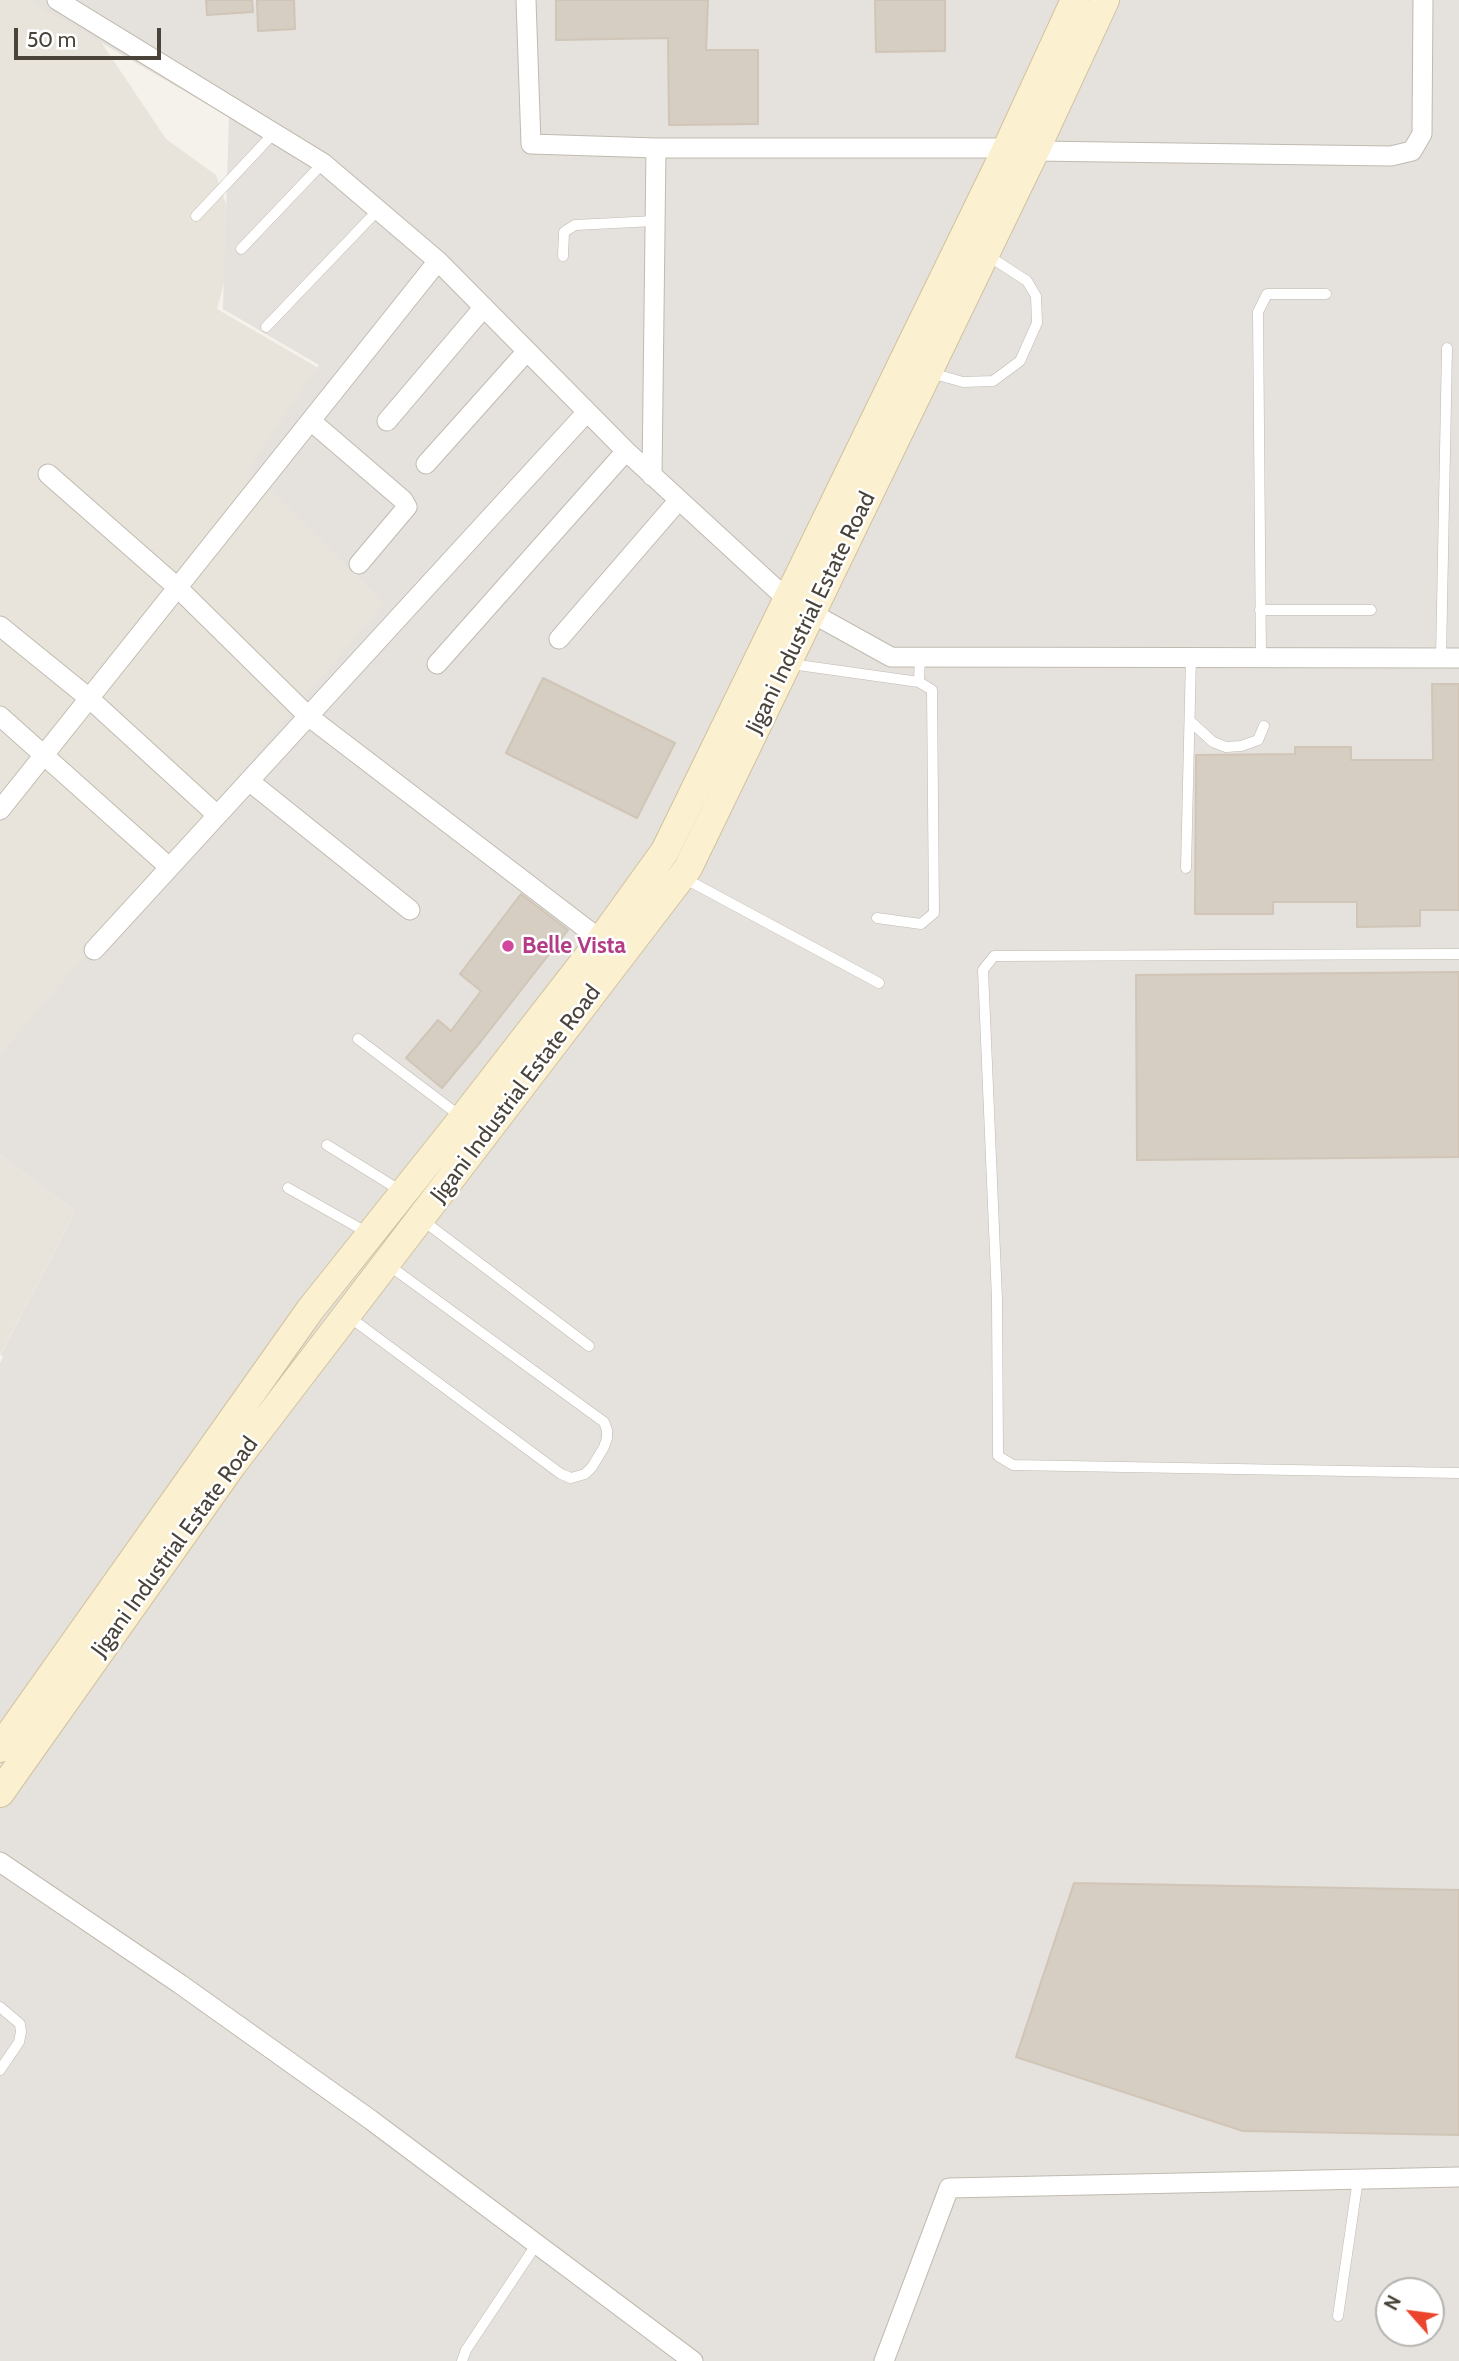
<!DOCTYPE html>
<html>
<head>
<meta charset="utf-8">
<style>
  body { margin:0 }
  #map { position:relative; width:1459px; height:2361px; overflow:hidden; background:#f5f2ec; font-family:Cabin,sans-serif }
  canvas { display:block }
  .north { position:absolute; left:1375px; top:2277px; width:70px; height:70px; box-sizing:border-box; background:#fff; border:2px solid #b6b4b0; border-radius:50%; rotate:298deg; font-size:19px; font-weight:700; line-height:28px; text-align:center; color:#49433a }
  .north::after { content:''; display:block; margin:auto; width:24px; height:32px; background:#ec452d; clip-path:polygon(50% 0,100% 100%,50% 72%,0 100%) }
  .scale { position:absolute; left:14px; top:28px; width:147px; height:32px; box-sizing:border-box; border:4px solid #49433a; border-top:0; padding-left:9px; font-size:21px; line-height:24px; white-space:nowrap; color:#49433a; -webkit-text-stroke:5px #fff; paint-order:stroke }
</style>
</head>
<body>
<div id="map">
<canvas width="1459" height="2361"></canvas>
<div class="north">N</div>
<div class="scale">50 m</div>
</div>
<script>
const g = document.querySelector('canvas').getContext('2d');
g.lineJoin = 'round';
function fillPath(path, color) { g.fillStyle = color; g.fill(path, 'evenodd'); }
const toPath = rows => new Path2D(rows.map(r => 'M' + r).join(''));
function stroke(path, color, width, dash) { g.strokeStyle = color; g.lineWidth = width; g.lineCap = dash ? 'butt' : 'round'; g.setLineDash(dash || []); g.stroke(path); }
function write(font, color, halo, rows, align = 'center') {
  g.font = font + ' Cabin,sans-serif'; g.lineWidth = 5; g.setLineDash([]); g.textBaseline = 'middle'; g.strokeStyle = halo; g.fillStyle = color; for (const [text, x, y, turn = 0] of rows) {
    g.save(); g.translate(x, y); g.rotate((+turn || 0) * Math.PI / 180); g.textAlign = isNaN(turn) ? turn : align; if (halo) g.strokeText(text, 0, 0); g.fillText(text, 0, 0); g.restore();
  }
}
fillPath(toPath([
  [0,0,50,0,81,12,166,139,216,175,237,236,217,309,425,430,352,572,391,610,0,1103],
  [0,1155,75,1211,0,1356]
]), '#e9e4db');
fillPath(toPath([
  [28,0,1459,0,1459,2361,0,2361,0,1363,3,1357,1,1355,75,1211,0,1155,0,1055,384,604,249,468,319,365,223,309,229,117],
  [1389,2291,1431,2291,1431,2333,1389,2333]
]), '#e5e1dd');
const building = toPath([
  [206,0,252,0,253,12,207,15,206,0],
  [257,0,294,0,295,29,258,31,257,0],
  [556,0,708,0,706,50,758,50,758,124,669,125,668,38,556,40,556,0],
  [875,0,945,0,945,51,876,52,875,0],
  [543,678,675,743,637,818,506,753,543,678],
  [1432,684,1459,684,1459,910,1420,910,1420,926,1357,927,1357,902,1273,902,1273,914,1195,914,1196,755,1295,754,1295,747,1351,747,1351,760,1433,760,1432,684],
  [521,894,568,930,482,1040,442,1088,406,1058,438,1020,451,1031,481,991,460,974,521,894],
  [1459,972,1459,1157,1137,1160,1136,975,1459,972],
  [1074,1883,1459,1890,1459,2135,1243,2131,1016,2057,1074,1883]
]);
fillPath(building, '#d6cec2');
stroke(building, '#d0c5b6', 2);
const lane = toPath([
  [196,216,274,133],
  [241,249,323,163],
  [563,256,564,232,575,225,655,221],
  [266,327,378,210],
  [931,373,963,382,993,381,1020,361,1037,323,1036,296,1027,281,987,255],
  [1260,610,1371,610],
  [1261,658,1258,312,1267,294,1326,294],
  [1441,658,1447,348],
  [791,664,919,682,932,690,934,913,921,924,877,918],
  [919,682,920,657],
  [1190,721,1213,742,1226,747,1241,746,1258,740,1264,726],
  [1186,868,1191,657],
  [682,877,879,983],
  [1459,954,994,956,983,970,997,1299,998,1456,1013,1465,1459,1473],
  [358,1039,460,1116],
  [327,1145,401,1191],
  [288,1188,368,1233],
  [421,1219,589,1346],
  [348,1316,561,1474,571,1478,585,1474,592,1467,604,1447,607,1438,607,1430,604,1422,387,1264],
  [0,2007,20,2024,21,2032,19,2042,0,2070],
  [1338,2316,1358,2179],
  [462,2361,466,2350,536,2245]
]);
const street = toPath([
  [57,0,323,163,438,261,626,451,788,600,891,657,1459,658],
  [526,0,531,144,656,148,1007,148,1035,151,1391,156,1412,151,1422,134,1423,0],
  [311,421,403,500,407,507,359,564],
  [387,421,484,307],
  [426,464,527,351],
  [48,474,178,588,308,716,601,940],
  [652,476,656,148],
  [0,626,90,699,217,815],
  [559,639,678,501],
  [437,664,626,451],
  [0,716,169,867],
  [249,781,410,910],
  [0,810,438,261],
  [94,950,587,412],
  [0,1862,180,1984,371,2120,693,2361],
  [884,2361,949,2188,1459,2177]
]);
const secondary = toPath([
  [0,1748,310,1310,463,1118,601,940,665,851,1007,148,1075,0],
  [0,1793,232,1465,688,868,1035,151,1105,0]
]);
stroke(lane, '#c0baaf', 11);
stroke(street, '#c0baaf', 21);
stroke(secondary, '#d1c39f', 30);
stroke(lane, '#fff', 10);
stroke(street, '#fff', 19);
stroke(secondary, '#fbf0d0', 28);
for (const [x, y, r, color] of [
  [508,946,7,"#d1479c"]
]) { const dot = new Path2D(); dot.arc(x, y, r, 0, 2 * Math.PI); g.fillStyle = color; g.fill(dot); stroke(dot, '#fff', 2.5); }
write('23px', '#49433a', '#fff', [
  ["Jigani Industrial Estate Road",811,613,-64],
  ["Jigani Industrial Estate Road",516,1094,-53],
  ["Jigani Industrial Estate Road",175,1547,-54]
]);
write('bold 23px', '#b23c85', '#fff', [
  ["Belle Vista",522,946]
], 'left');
</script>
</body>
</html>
